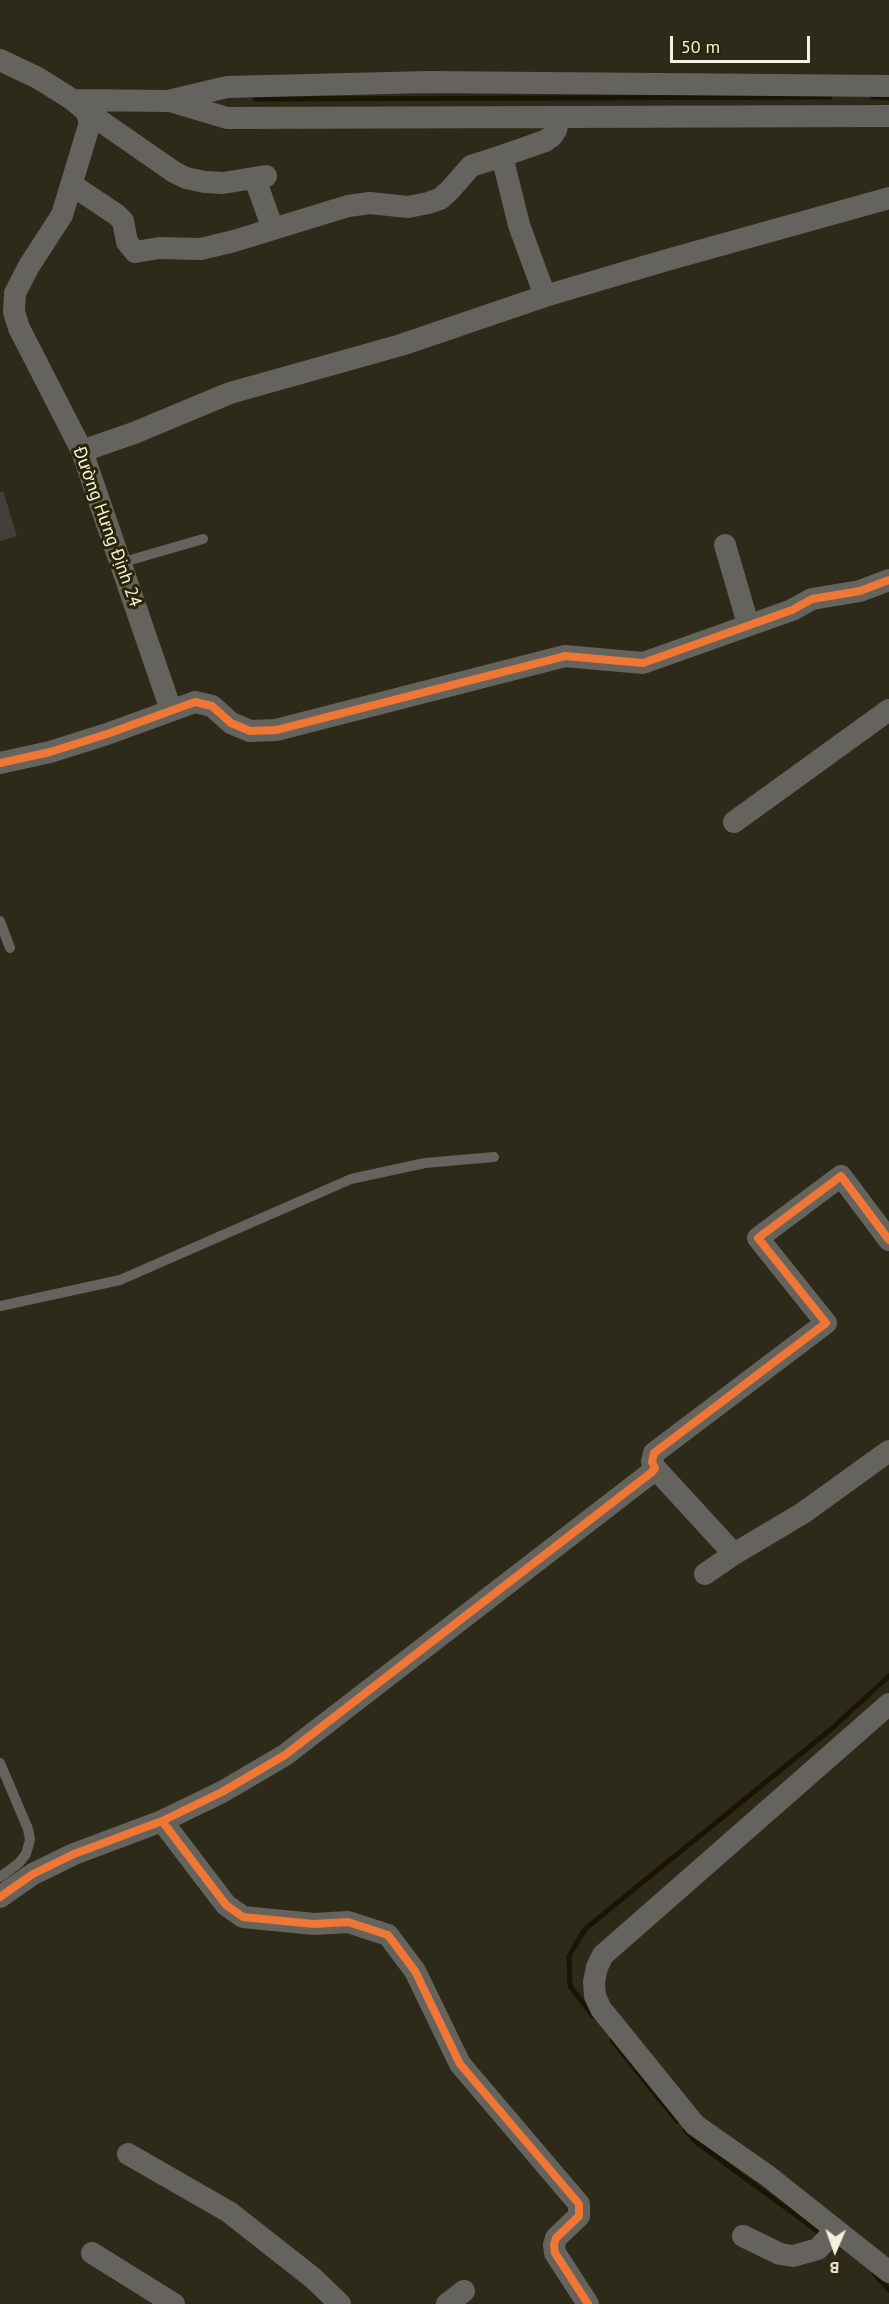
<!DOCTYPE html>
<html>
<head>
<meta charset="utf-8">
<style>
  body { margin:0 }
  #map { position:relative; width:889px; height:2304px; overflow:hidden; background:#2e2a1a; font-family:"PT Sans",sans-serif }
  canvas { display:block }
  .north { position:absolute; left:805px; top:2220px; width:60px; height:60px; -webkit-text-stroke:4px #2b2508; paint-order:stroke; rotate:182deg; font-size:16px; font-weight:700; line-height:24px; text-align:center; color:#f5f1e0 }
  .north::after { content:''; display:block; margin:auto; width:21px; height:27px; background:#f5f1e0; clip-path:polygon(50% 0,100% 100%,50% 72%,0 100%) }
  .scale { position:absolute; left:670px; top:36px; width:140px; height:27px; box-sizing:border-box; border:3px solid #f5f1e0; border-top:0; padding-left:8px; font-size:18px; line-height:21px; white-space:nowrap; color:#f5f1e0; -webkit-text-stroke:4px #2b2508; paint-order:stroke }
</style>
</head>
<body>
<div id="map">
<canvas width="889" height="2304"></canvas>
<div class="north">B</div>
<div class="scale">50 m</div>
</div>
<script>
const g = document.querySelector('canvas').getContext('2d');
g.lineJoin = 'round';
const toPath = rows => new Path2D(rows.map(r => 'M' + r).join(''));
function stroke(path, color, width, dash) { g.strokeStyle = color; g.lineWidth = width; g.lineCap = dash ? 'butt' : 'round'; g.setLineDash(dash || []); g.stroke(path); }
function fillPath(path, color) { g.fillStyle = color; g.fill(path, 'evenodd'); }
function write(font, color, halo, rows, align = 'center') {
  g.font = font + ' "PT Sans",sans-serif'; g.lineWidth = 6; g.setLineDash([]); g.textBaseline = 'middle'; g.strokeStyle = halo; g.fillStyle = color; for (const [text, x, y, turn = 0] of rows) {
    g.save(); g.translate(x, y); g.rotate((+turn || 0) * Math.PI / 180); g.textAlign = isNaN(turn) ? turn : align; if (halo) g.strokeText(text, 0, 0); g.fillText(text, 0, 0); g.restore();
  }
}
stroke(toPath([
  [873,97,889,98],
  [255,99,830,97],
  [593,2016,570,1986,569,1956,585,1929,830,1730,889,1676],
  [612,2040,677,2121],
  [685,2130,696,2142,823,2235],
  [874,2273,889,2290]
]), '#1a1502', 5);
fillPath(toPath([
  [3,491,17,536,0,541,0,492]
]), '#453f3b');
stroke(toPath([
  [120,563,203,539],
  [0,921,10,948],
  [0,1306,120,1280,351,1179,425,1163,494,1157],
  [0,1763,28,1829,30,1840,26,1854,19,1863,0,1877]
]), '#64635d', 10);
stroke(toPath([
  [0,60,38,78,73,100,86,111,89,119,89,126,62,215,29,266,15,293,14,312,19,328,82,451,171,710],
  [73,100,168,101,227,87,429,82,889,86],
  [170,101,227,118,889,116],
  [86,111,174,172,186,178,205,182,223,183,266,176],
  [502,156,545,141,552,136,556,130,559,117],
  [255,179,273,229],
  [72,185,117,215,123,221,127,242,135,252,159,248,201,249,234,241,348,206,370,203,408,207,428,203,440,199,450,190,471,166,502,156,519,225,545,296],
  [82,451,134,433,230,393,401,345,545,296,667,260,889,198],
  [725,545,748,624],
  [0,763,50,752,107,734,195,702,212,706,231,723,250,731,276,730,565,656,643,663,792,610,812,599,860,591,889,580],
  [734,822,889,710],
  [655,1468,734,1554],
  [705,1574,734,1554,803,1513,889,1451],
  [889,1704,603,1955,597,1967,594,1982,595,1996,601,2009,695,2125,768,2176,889,2272],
  [162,1821,222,1792,285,1755,652,1472,655,1468,652,1462,654,1453,826,1323,758,1238,841,1176,889,1240],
  [0,1897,33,1874,74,1854,162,1821,226,1905,243,1917,314,1924,348,1922,388,1935,415,1971,460,2064,579,2204,579,2216,556,2238,554,2245,555,2253,588,2304],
  [128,2154,229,2212,313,2278,340,2304],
  [743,2236,780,2254,793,2256,818,2249,835,2230],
  [92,2253,174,2304],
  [447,2304,464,2291]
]), '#64635d', 22);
stroke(toPath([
  [0,763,50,752,107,734,195,702,212,706,231,723,250,731,276,730,565,656,643,663,792,610,812,599,860,591,889,580],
  [162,1821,222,1792,285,1755,652,1472,655,1468,652,1462,654,1453,826,1323,758,1238,841,1176,889,1240],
  [0,1897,33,1874,74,1854,162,1821,226,1905,243,1917,314,1924,348,1922,388,1935,415,1971,460,2064,579,2204,579,2216,556,2238,554,2245,555,2253,588,2304]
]), '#f07635', 8);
write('18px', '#f5f1e0', '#2b2508', [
  ["Đường Hưng Định 24",107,527,70]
]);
</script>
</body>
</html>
